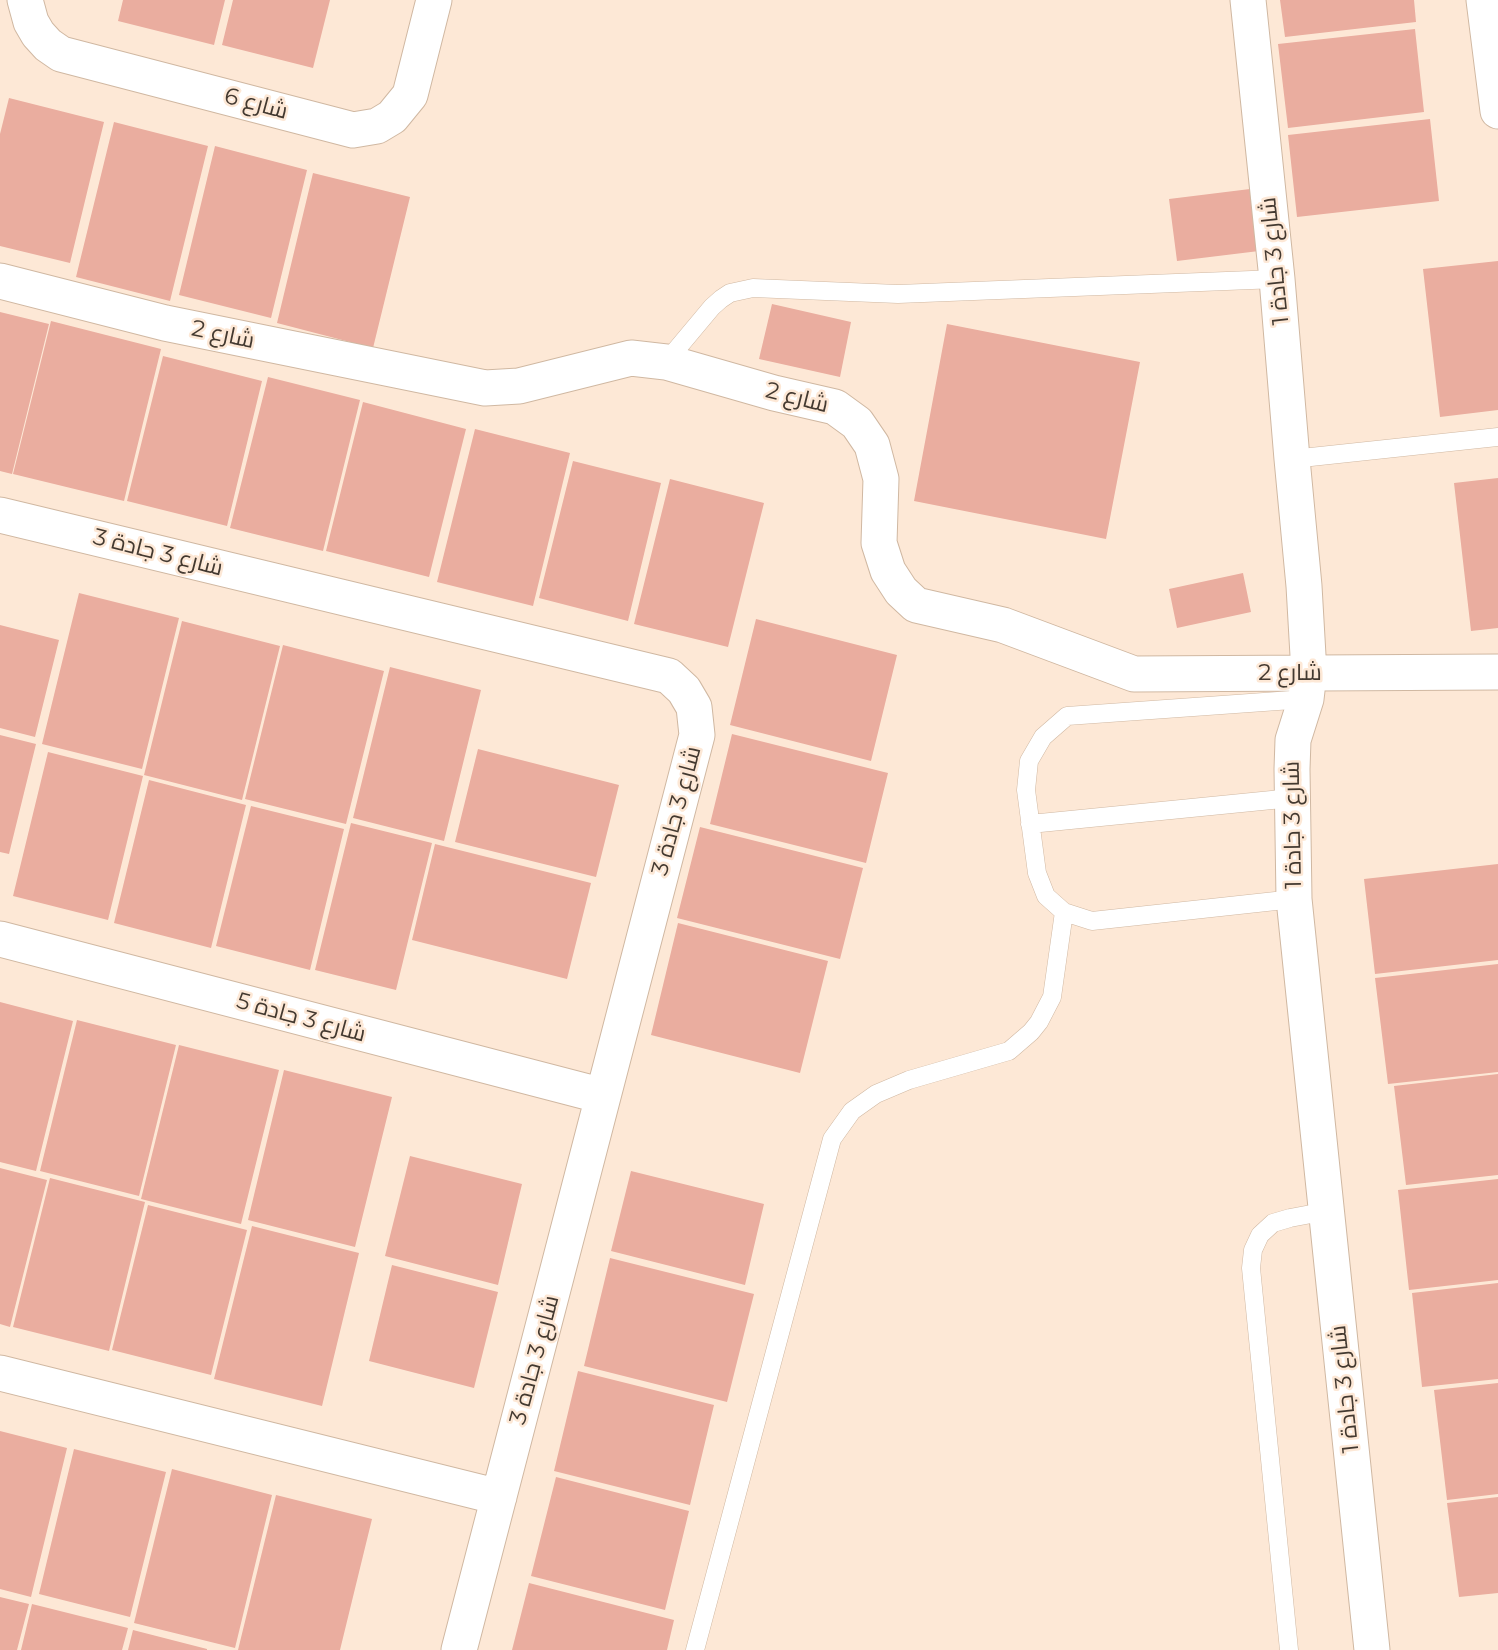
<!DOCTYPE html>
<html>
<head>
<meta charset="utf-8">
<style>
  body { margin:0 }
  canvas { display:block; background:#fde8d6 }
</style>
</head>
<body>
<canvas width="1498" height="1650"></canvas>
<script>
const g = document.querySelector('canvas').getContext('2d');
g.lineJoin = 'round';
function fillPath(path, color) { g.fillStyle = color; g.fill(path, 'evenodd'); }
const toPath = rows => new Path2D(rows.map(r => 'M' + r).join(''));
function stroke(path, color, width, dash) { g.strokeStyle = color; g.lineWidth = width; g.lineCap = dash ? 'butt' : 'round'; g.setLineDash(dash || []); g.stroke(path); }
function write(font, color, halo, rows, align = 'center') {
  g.font = font + ' Montserrat,Cairo,sans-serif'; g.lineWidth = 5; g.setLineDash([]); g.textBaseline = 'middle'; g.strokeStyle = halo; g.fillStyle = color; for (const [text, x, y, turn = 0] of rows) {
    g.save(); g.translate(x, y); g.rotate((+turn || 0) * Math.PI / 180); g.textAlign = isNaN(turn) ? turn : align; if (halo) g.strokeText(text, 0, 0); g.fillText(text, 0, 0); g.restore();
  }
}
fillPath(toPath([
  [123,0,225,0,214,45,118,21],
  [233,0,330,0,313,68,222,45],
  [1280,0,1414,0,1416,22,1285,37],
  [1415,29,1424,112,1288,128,1278,44],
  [9,98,104,122,70,263,0,246,0,134],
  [1430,119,1439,201,1297,217,1288,135],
  [114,122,208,146,170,301,76,277],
  [215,146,307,170,271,318,179,295],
  [313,173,410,197,373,348,277,323],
  [1250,189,1259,251,1177,261,1169,199],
  [1498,261,1498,410,1440,417,1423,269],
  [772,304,851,322,840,377,759,359],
  [0,312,49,324,12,474,0,471],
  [51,321,161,349,124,501,13,474],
  [947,324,1140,362,1106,539,914,501],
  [163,356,262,381,227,526,127,501],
  [268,377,360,400,323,551,230,528],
  [363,402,466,429,429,577,326,551],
  [475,429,570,453,533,606,437,582],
  [573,461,661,483,628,621,539,598],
  [1498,478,1498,628,1471,631,1454,483],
  [670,479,764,503,728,647,634,624],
  [1243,573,1251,612,1177,628,1169,589],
  [79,593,179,618,142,769,42,744],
  [756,619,897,655,871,761,730,725],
  [182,621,280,646,242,800,144,775],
  [0,625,59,640,35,737,0,728],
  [283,645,384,671,346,824,245,799],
  [390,667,481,690,444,841,353,818],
  [732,734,888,773,866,863,710,824],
  [0,735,36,744,9,854,0,852],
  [478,749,619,785,596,877,455,842],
  [48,752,143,776,108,920,13,896],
  [149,780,246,805,211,948,114,923],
  [251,806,344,829,310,970,216,946],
  [351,823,432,843,396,990,315,970],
  [700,827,863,868,840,959,677,918],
  [435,844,591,883,567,979,412,940],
  [1498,864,1498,960,1375,974,1364,879],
  [678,923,828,961,800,1073,651,1035],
  [1498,964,1498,1072,1388,1084,1375,978],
  [0,1002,73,1021,36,1171,0,1162],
  [77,1020,176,1045,139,1196,40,1171],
  [179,1045,279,1070,241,1224,141,1199],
  [284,1070,392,1097,355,1247,248,1220],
  [1498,1074,1498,1175,1406,1185,1394,1086],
  [410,1156,522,1184,498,1285,385,1256],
  [0,1168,47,1180,10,1327,0,1324],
  [631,1171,764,1204,745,1285,611,1251],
  [50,1178,145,1202,109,1351,13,1327],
  [1498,1179,1498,1280,1409,1290,1398,1190],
  [148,1205,247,1230,211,1375,112,1350],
  [252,1226,359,1253,322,1406,214,1379],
  [610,1258,754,1294,727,1402,584,1366],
  [392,1265,498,1292,474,1388,369,1361],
  [1498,1283,1498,1379,1422,1387,1412,1293],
  [578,1371,714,1405,690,1505,554,1471],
  [1498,1383,1498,1494,1447,1500,1434,1390],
  [0,1431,67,1448,31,1597,0,1589],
  [74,1449,166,1472,130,1617,39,1594],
  [172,1469,272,1495,235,1648,134,1623],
  [556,1477,689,1511,665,1610,531,1576],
  [276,1495,372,1519,340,1650,238,1650],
  [1498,1497,1498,1593,1459,1597,1447,1503],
  [529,1583,674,1620,667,1650,512,1650],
  [0,1597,29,1604,17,1650,0,1650],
  [32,1604,128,1628,122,1650,21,1650],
  [133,1630,207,1649,207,1650,128,1650]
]), '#eaad9f');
const service = toPath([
  [666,362,712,307,721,299,730,293,753,288,898,294,1277,279],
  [1292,459,1498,437],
  [1030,824,1292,798],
  [1294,899,1092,921,1064,912,1046,896,1037,873,1026,790,1029,761,1043,737,1067,716,1306,699],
  [695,1650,832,1139,852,1111,876,1094,909,1080,1009,1051,1031,1032,1039,1022,1052,997,1064,912],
  [1289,1650,1251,1268,1253,1250,1260,1235,1273,1223,1290,1218,1327,1211]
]);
const minor = toPath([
  [25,0,31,22,38,34,48,45,61,54,353,130,377,126,392,117,410,95,434,0],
  [1248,0,1277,279,1292,459,1304,586,1309,673,1306,699,1293,740,1292,769,1294,899,1372,1650],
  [1484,0,1498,111],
  [0,281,165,323,485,388,519,386,631,358,666,362,774,393,835,407,857,423,872,445,881,479,879,543,888,571,901,591,916,605,1003,625,1134,674,1498,672],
  [0,515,669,676,684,690,694,707,697,735,459,1650],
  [0,939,603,1096],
  [0,1373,499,1497]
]);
stroke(service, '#d0b8a2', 19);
stroke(minor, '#d0b8a2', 37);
stroke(service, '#fff', 18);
stroke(minor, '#fff', 35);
write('23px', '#433930', '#fde8d6', [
  ["شارع 6",256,104,15],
  ["شارع 3 جادة 1",1275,261,-96],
  ["شارع 2",223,335,12],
  ["شارع 2",797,398,14],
  ["شارع 3 جادة 3",158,553,14],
  ["شارع 2",1290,673],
  ["شارع 3 جادة 3",677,811,-75],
  ["شارع 3 جادة 1",1293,825,-91],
  ["شارع 3 جادة 5",301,1018,15],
  ["شارع 3 جادة 3",535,1360,-75],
  ["شارع 3 جادة 1",1345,1389,-96]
]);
</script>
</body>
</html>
